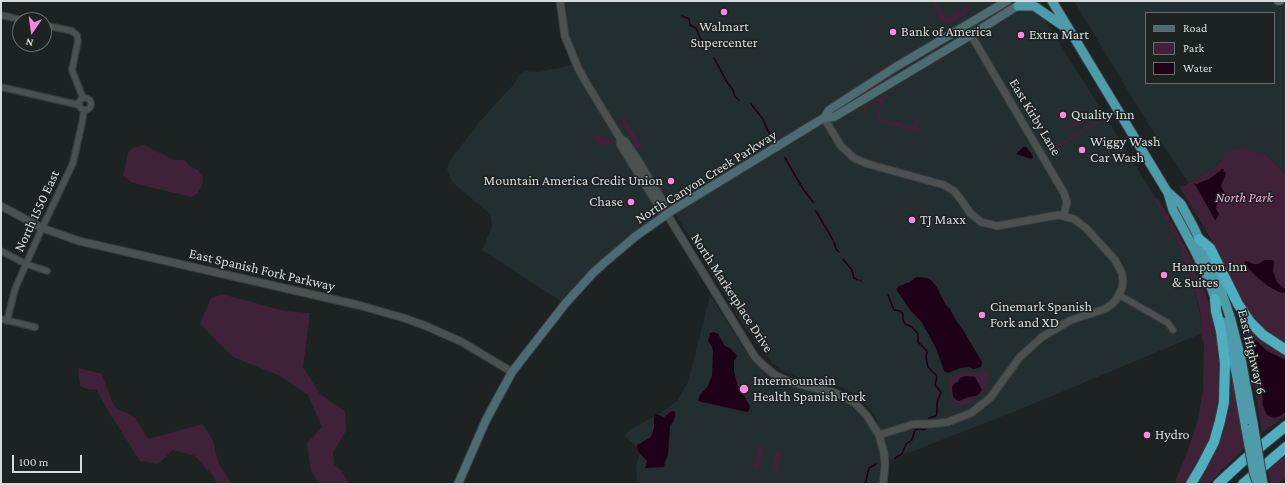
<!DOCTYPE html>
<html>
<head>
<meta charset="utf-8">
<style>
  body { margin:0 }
  #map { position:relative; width:1287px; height:485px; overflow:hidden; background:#1d2223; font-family:"Crimson Pro",serif }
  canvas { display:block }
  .frame { position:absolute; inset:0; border:2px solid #d7dadb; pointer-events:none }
  .legend { position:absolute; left:1145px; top:12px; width:130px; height:72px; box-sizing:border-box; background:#1d2223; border:1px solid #676c6d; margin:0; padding:5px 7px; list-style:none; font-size:12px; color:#d7dadb }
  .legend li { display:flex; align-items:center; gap:8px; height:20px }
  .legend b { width:20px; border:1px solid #676c6d }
  .north { position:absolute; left:12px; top:12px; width:40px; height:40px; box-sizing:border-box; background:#1d2223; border:1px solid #676c6d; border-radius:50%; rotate:193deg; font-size:11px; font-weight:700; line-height:16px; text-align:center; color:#d7dadb }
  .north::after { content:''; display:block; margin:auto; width:14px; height:18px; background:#fe86e0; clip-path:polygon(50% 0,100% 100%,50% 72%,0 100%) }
  .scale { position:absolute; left:12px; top:455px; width:70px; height:18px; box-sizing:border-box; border:2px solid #d7dadb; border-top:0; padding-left:5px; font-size:12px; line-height:14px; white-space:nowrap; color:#d7dadb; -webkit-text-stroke:3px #1d2223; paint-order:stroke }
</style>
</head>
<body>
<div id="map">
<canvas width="1287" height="485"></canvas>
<div class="frame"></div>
<ul class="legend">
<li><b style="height:5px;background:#4c6c72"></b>Road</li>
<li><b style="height:11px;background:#3f2237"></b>Park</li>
<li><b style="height:11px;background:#1e0017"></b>Water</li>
</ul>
<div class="north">N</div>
<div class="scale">100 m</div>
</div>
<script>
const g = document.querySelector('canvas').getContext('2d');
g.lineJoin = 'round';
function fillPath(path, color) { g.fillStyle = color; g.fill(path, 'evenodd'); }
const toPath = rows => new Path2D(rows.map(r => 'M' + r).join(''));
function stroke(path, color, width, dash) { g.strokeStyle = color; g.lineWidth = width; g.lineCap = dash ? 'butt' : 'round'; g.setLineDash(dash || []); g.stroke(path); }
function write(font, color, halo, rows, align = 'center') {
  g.font = font + ' "Crimson Pro",serif'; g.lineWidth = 3; g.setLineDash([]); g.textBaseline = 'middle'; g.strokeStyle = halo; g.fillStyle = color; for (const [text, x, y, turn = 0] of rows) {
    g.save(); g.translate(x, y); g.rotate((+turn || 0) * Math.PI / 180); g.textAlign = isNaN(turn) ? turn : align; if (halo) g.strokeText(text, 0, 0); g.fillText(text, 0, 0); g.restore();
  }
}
fillPath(toPath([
  [556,1,1033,1,1127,151,1181,241,1205,332,1016,411,890,460,876,418,869,408,855,395,841,387,795,376,783,371,772,363,740,320,673,210,604,263,565,304,482,250,492,227,490,214,452,182,447,169,451,159,480,121,514,84,518,76,525,71,539,72,576,64,557,13],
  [1074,1,1286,1,1286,174,1265,154,1223,158,1215,167,1189,183,1150,127],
  [1146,13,1274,13,1274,83,1146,83],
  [710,295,750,358,759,367,772,378,784,385,828,394,843,400,860,414,869,424,878,442,881,459,879,484,637,484,636,467,641,450,624,436,629,430,661,413,677,401,688,382]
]), '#222e30');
fillPath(toPath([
  [931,1,934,1,938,5,946,17,950,17,954,12,961,11,962,8,967,5,969,7,968,10,968,14,950,24,947,22,943,24,942,22,944,21,943,19,941,20],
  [900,86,902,90,899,87,889,93,887,99,884,98,881,108,877,102,865,109,867,112,865,112,863,109,865,107],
  [881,111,879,118,893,123,894,121,914,126,916,118,919,118,917,128,923,130,923,132,920,132,894,126,878,121,877,118,875,119,878,117,877,113],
  [1087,113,1090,117,1089,120,1078,127,1079,124,1076,124,1074,126,1072,127,1070,123],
  [624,116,643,148,636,147,629,135,629,134,627,133,629,131,627,130,626,131,621,122],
  [1101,119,1102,121,1052,151,1050,149,1049,150,1047,144,1049,144,1052,149,1054,148,1053,147],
  [595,133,604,138,609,139,612,143,602,146,592,137],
  [144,145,174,160,184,160,190,166,198,170,203,178,202,186,197,194,191,197,133,183,123,176,128,152,134,147],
  [1241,148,1265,154,1286,174,1286,346,1270,336,1246,311,1231,282,1227,269,1213,243,1180,187,1189,183,1215,167,1223,158,1225,152],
  [1152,196,1159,200,1179,235,1192,260,1207,298,1214,323,1219,353,1221,379,1216,413,1213,427,1205,448,1185,484,1174,484,1187,453,1197,423,1203,391,1204,344,1198,328,1202,327,1200,310,1194,289,1194,284,1185,264,1177,240],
  [222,294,285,311,310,313,303,367,320,394,345,411,346,431,333,452,334,464,343,473,350,484,319,484,311,471,307,443,322,427,308,395,280,376,233,357,200,324,211,298],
  [1236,309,1264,341,1273,348,1286,354,1286,415,1262,433,1253,375],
  [1230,367,1232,368,1245,448,1208,484,1197,484,1211,461,1224,430,1229,397],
  [78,368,102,374,112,402,117,409,135,417,148,439,203,424,213,441,218,462,232,484,216,484,214,477,195,456,173,450,158,464,140,461,110,414,96,389,90,390,80,386],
  [984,369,987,372,989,378,985,391,968,404,962,405,960,407,953,405,951,401,950,387,948,386,950,378,959,373,967,372,977,374],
  [764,446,759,469,753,468,758,447],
  [776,450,782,453,777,474,771,472],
  [1286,455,1286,478,1277,484,1270,484,1268,470]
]), '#3f2237');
fillPath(toPath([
  [1023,147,1026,147,1031,153,1033,156,1032,159,1016,154],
  [1222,169,1224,169,1223,171,1226,173,1221,186,1225,194,1223,197,1217,204,1216,209,1219,214,1217,218,1215,220,1196,186,1193,183,1197,184,1209,179],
  [1265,260,1273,260,1274,262,1273,271,1275,277,1277,282,1286,290,1286,293,1279,292,1268,286,1259,279,1246,266,1244,262,1246,261,1254,264,1258,264],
  [916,277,927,278,931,280,936,286,946,305,950,309,957,322,963,330,982,362,981,367,974,369,968,367,960,368,948,373,944,371,936,348,921,321,910,310,896,289,899,286,910,282],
  [714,332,718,334,725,346,730,348,737,356,734,361,734,372,738,386,750,406,749,411,747,412,707,403,701,402,698,400,700,395,708,386,712,375,713,351,712,347,708,341,710,333],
  [1250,336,1254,338,1267,351,1286,360,1286,412,1280,416,1274,418,1267,415,1263,406,1261,385,1252,357,1250,346],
  [966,376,975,377,982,390,979,394,976,396,969,397,959,401,956,400,953,396,952,387,955,383,958,382,960,378],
  [672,411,675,412,675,416,673,422,670,426,668,455,665,462,664,467,645,468,647,461,638,451,637,445,651,437,654,428,654,418,656,414,664,417]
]), '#1e0017');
stroke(toPath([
  [682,16,689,19,690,25,696,28,700,38,708,49],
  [714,58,727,82,733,90,735,97,739,100],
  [751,104,763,119,767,129,770,134],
  [785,158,803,189,813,202],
  [816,211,833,240],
  [834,242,836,249,839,252],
  [843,259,846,263],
  [847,264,852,270,854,278,858,280],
  [860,280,861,281],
  [888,295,894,310,900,311,903,314,903,320,905,324,912,327,918,334,918,342,927,351,926,357,928,367,936,375,937,377,935,385,941,392,937,402,937,413,936,416,929,418],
  [895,458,902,454,906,444,912,440,915,430,921,429,924,430,926,428],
  [865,484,869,468,876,464]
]), '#1e0017', 1.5);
const minor = toPath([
  [1,15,22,20],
  [44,25,72,31,77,35,78,41,72,70,83,98],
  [1,87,79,105],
  '79 104a6 6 0 1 1 12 0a6 6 0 1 1-12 0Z',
  [1,251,26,264,47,271],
  [1119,295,1168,323,1173,330],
  [1,319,35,327],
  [7,321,15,289,42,228,73,163,82,123,84,110]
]);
const tertiary = toPath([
  [560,1,565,36,578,68,587,84,620,138,620,144,658,205,665,213],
  [971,35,1064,193,1067,202,1064,215],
  [824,118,841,146,854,158,868,164,944,185,954,191,962,201,970,213,981,222,997,226,1058,215,1074,219,1086,228,1115,260,1122,273,1123,281,1122,288,1116,300,1112,304,1105,309,1071,320,1042,337,1020,357,990,398,971,413,948,422,932,424,914,424,879,435],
  [620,138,625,141,638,160,662,200,667,214,673,224,755,357,763,365,775,375,790,382,836,393,855,403,867,416,879,435,884,453,885,465,883,484],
  [1,206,42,228,79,241,358,305,404,318,426,326,462,342,512,372]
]);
const secondary = toPath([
  [1278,1,1280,1],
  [824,118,834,117,971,35,1025,1],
  [458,484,486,420,512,372,565,304,593,273,604,263,636,236,673,210,817,122,824,118,829,110,894,68,1007,1]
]);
const trunk = toPath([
  [1052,1,1168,193,1173,210,1194,249,1208,278,1217,304],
  [1018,6,1034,6,1066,28],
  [1169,193,1181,204,1194,228,1216,276,1221,290,1231,320,1241,359,1253,423],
  [1223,322,1236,372,1246,429]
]);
const motorway = toPath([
  [1199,239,1210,248,1238,304,1250,322,1263,335,1286,350],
  [1191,484,1201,467,1214,442,1220,421,1224,402,1225,363,1221,331,1216,311,1215,299],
  [1218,484,1244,460,1286,426],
  [1243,484,1286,447]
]);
stroke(minor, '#3a3d3e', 8);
stroke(tertiary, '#3a3d3e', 9);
stroke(secondary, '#3a3d3e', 10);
stroke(trunk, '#3a3d3e', 11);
stroke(motorway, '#3a3d3e', 12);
stroke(minor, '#4b5051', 5.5);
stroke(tertiary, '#4b5051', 7);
stroke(secondary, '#4c6c72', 8);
stroke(trunk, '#4e9caa', 9);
stroke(motorway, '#4fafc0', 10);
const trunkBridge = toPath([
  [1253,423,1263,484],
  [1246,429,1254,473,1258,484]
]);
stroke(trunkBridge, '#3a3d3e', 11, []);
stroke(trunkBridge, '#4e9caa', 9);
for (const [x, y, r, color] of [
  [724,12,4,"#fe86e0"],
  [893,32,4,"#fe86e0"],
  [1021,35,4,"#fe86e0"],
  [1063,115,4,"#fe86e0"],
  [1082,150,4,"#fe86e0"],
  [671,181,4,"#fe86e0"],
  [631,202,4,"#fe86e0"],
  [912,220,4,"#fe86e0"],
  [1164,275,4,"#fe86e0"],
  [982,315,4,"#fe86e0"],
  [744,389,5,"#fe86e0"],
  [1147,435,4,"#fe86e0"]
]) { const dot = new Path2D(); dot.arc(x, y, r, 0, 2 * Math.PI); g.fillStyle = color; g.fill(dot); stroke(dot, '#1d2223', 1.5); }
write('14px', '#d7dadb', '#1d2223', [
  ["Walmart",724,27,"center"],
  ["Supercenter",724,43,"center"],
  ["Bank of America",901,32],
  ["Extra Mart",1029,35],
  ["Quality Inn",1071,115],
  ["Wiggy Wash",1090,142],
  ["Car Wash",1090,158],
  ["Mountain America Credit Union",663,181,"right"],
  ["Chase",623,202,"right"],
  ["TJ Maxx",920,220],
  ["Hampton Inn",1172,267],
  ["& Suites",1172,283],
  ["Cinemark Spanish",990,307],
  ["Fork and XD",990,323],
  ["Intermountain",753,381],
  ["Health Spanish Fork",753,397],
  ["Hydro",1155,435]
], 'left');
write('14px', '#d7dadb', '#1d2223', [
  ["East Kirby Lane",1035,117,59],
  ["North Canyon Creek Parkway",706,177,-32],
  ["North 1550 East",37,211,-65],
  ["East Spanish Fork Parkway",262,270,13],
  ["North Marketplace Drive",732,293,57],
  ["East Highway 6",1252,352,77]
]);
write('italic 14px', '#eea6da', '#1d2223', [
  ["North Park",1244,198]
]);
</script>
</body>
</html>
